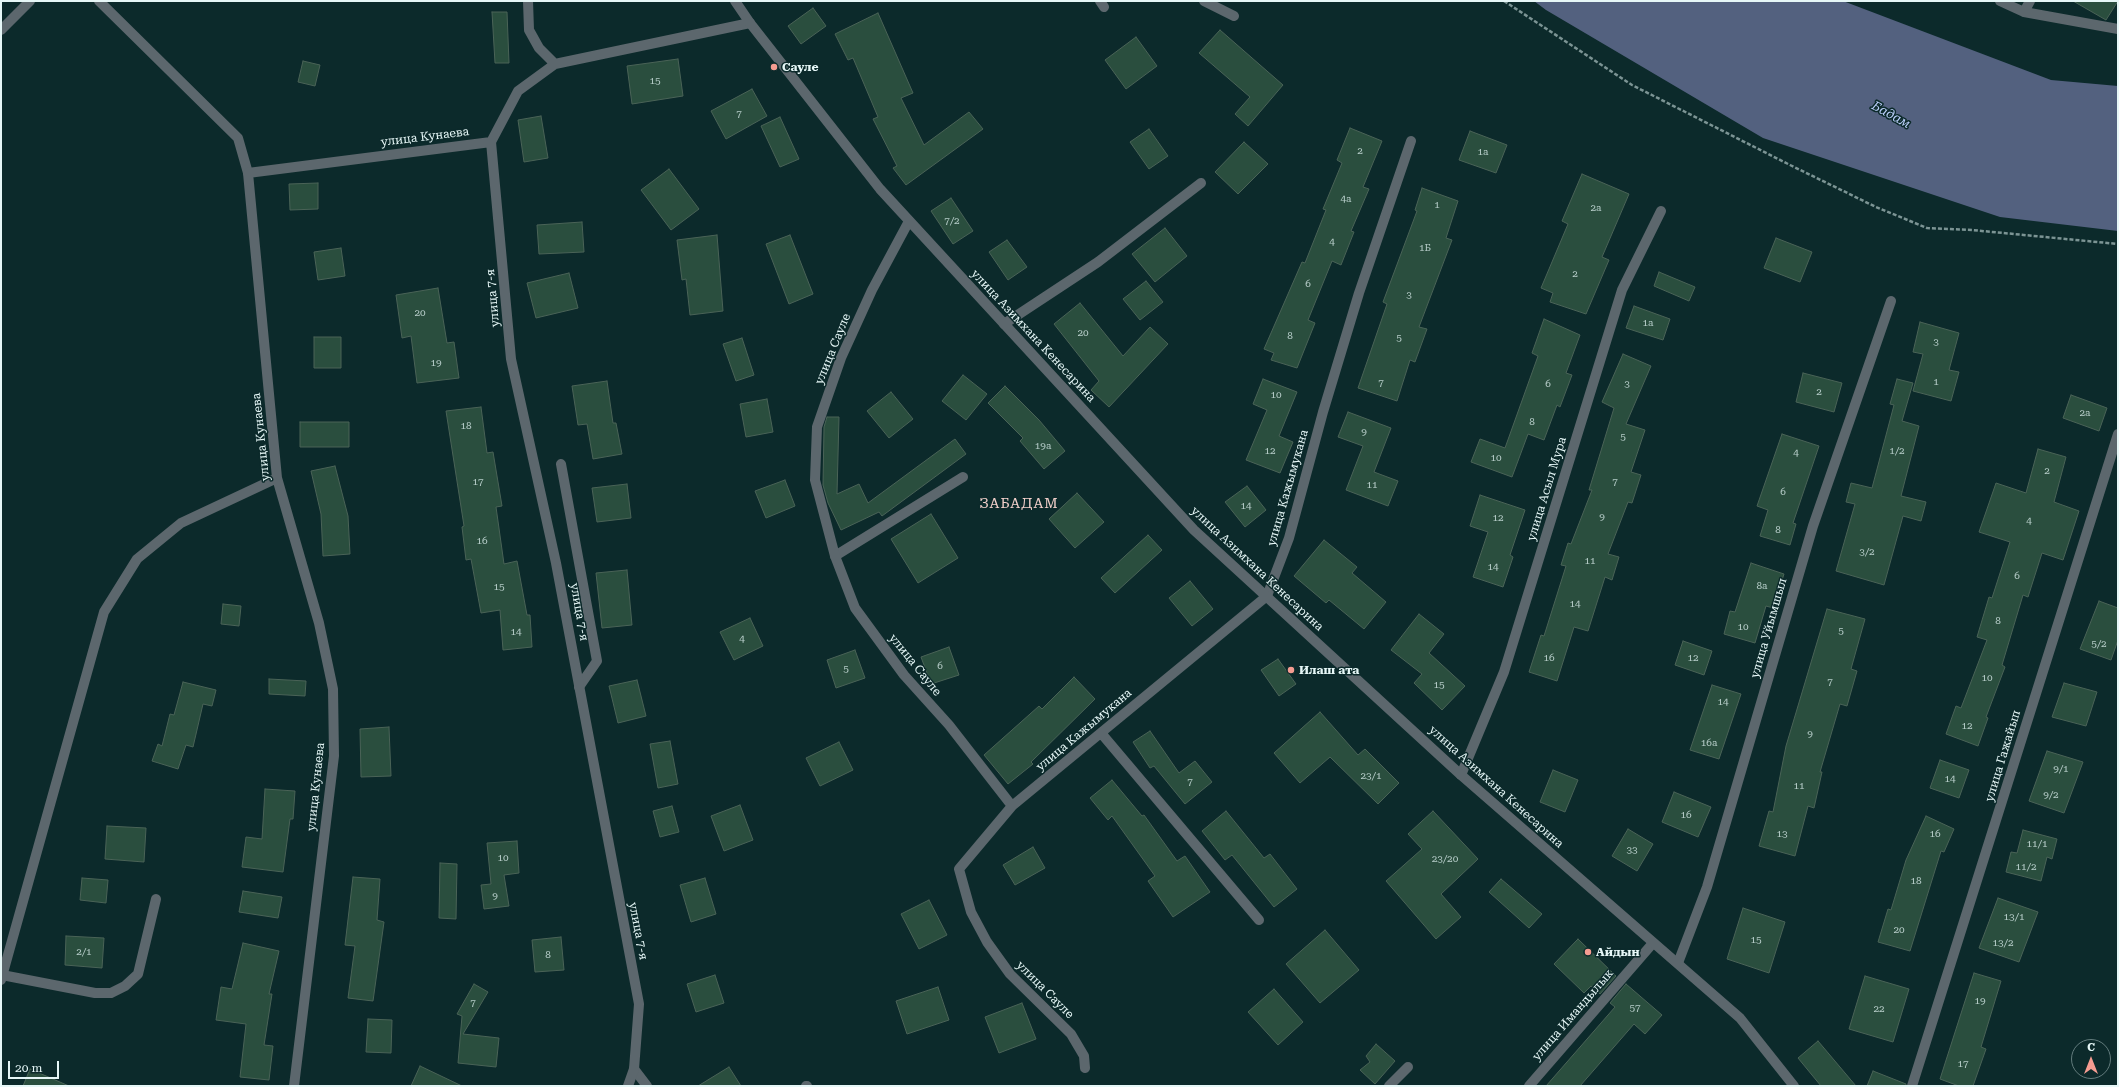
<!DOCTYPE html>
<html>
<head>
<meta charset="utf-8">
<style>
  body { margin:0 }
  #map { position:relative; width:2119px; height:1087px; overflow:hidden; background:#0c2a2b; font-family:"Roboto Serif",serif }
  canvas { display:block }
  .frame { position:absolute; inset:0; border:2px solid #e6f7f7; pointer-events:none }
  .north { position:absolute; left:2071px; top:1039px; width:40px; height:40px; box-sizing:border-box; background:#0c2a2b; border:1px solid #637c7d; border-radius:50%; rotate:0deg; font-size:11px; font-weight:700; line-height:16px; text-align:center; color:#e6f7f7 }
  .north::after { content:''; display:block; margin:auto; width:14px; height:18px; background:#f59c91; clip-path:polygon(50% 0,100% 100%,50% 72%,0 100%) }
  .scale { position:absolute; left:8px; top:1061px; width:51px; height:18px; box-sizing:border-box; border:2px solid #e6f7f7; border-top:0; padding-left:5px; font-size:12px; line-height:14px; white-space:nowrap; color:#e6f7f7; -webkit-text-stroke:3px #0c2a2b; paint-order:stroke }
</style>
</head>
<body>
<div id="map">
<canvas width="2119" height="1087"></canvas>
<div class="frame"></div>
<div class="north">С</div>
<div class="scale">20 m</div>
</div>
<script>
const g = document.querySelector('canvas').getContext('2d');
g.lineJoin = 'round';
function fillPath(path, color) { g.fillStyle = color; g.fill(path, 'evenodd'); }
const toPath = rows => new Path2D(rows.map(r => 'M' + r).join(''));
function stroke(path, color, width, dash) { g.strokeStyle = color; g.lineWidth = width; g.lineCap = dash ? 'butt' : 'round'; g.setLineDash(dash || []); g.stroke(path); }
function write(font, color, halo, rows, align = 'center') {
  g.font = font + ' "Roboto Serif",serif'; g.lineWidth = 3; g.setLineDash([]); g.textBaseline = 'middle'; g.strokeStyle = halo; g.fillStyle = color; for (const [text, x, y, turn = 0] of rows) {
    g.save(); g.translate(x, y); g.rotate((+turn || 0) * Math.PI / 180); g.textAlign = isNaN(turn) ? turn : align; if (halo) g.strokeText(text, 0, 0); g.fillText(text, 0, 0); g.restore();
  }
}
fillPath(toPath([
  [1534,1,1843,1,2051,80,2118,86,2118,231,2000,217,1763,138,1546,10]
]), '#53617f');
const building = toPath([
  [2073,1,2118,1,2106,20,2073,1],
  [813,8,826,26,801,44,788,26,813,8],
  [492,12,507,12,509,63,495,63,492,12],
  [878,13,913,93,901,98,924,145,969,112,983,129,906,185,893,168,897,166,873,119,878,117,853,58,848,60,835,34,878,13],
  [1220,30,1283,85,1248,126,1235,114,1250,97,1199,53,1220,30],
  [1136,37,1157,66,1126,89,1105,60,1136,37],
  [678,59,683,96,632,104,627,66,678,59],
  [303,61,320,65,315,86,298,82,303,61],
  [752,89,767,116,726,139,711,111,752,89],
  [541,116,548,158,524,162,518,120,541,116],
  [780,117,799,159,780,167,761,126,780,117],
  [1350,128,1382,141,1363,187,1369,189,1351,231,1354,232,1341,265,1332,261,1308,320,1315,323,1297,368,1271,360,1274,353,1264,349,1302,262,1305,263,1326,210,1323,209,1342,163,1337,160,1350,128],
  [1149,129,1168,156,1149,169,1130,142,1149,129],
  [1470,131,1507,145,1496,173,1459,160,1470,131],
  [1244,142,1268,164,1238,194,1215,172,1244,142],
  [669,169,699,209,671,230,641,190,669,169],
  [1582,174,1629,194,1602,257,1609,260,1586,314,1550,302,1553,293,1541,288,1568,224,1562,221,1582,174],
  [318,183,318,209,290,210,289,184,318,183],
  [1422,188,1458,201,1446,238,1452,240,1419,327,1427,329,1415,362,1410,360,1397,401,1358,388,1387,304,1383,302,1417,211,1415,210,1422,188],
  [951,198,973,231,953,244,931,211,951,198],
  [582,222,584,252,539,254,537,225,582,222],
  [1165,228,1187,256,1155,282,1132,254,1165,228],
  [717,235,723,311,690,315,686,279,682,280,677,240,717,235],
  [790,235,813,294,789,304,766,244,790,235],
  [1776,238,1812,252,1800,282,1764,268,1776,238],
  [1007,240,1027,267,1008,280,989,252,1007,240],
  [341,248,345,276,318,280,314,252,341,248],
  [1659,272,1695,287,1689,301,1654,286,1659,272],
  [569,273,578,308,536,318,527,283,569,273],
  [1146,281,1163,302,1140,320,1123,299,1146,281],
  [438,288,447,343,454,342,459,378,417,383,411,336,402,338,396,295,438,288],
  [1080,303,1123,356,1150,327,1168,344,1109,407,1091,390,1099,381,1054,324,1080,303],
  [1634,306,1670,319,1663,340,1626,328,1634,306],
  [1544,319,1580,335,1566,373,1572,375,1560,407,1557,405,1544,440,1528,434,1512,477,1471,462,1480,439,1505,448,1538,356,1532,353,1544,319],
  [1920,322,1959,333,1949,370,1959,372,1951,401,1913,391,1923,354,1913,352,1920,322],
  [314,337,341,337,341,368,314,368,314,337],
  [742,338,754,375,736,381,723,344,742,338],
  [1623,354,1651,366,1626,424,1645,430,1631,472,1641,475,1632,503,1628,502,1608,554,1619,557,1612,580,1605,577,1588,631,1574,627,1557,681,1529,672,1541,635,1544,636,1566,566,1561,565,1568,543,1571,544,1592,490,1589,490,1614,408,1602,402,1623,354],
  [1803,373,1842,383,1834,412,1796,402,1803,373],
  [963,375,987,394,966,420,942,401,963,375],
  [1263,379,1297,392,1279,436,1293,442,1280,473,1246,460,1267,410,1253,404,1263,379],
  [1897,379,1913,383,1902,421,1919,426,1901,496,1926,502,1921,521,1903,516,1884,585,1836,571,1855,504,1846,502,1851,483,1872,488,1894,405,1890,404,1897,379],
  [607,381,613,423,616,423,622,454,593,459,587,424,578,425,572,386,607,381],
  [1005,386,1039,420,1065,451,1044,469,1020,441,1023,438,988,403,1005,386],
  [891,392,913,419,889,438,867,411,891,392],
  [2071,395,2107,408,2099,431,2063,418,2071,395],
  [767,399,773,432,746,437,740,404,767,399],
  [481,407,487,453,493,452,502,506,496,507,504,564,517,561,527,615,530,615,532,647,503,650,500,610,481,613,471,559,466,560,462,527,464,526,446,411,481,407],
  [1348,412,1391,428,1374,472,1398,481,1388,506,1346,490,1363,446,1338,437,1348,412],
  [827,417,839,417,837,494,859,484,868,503,955,439,966,454,882,516,879,512,841,530,828,503,823,485,824,427,827,417],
  [300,422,349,422,349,447,300,447,300,422],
  [1782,434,1819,446,1793,523,1796,524,1790,545,1760,536,1768,510,1757,506,1782,434],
  [2038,449,2066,457,2054,502,2079,511,2063,560,2042,553,2028,597,2023,595,2002,665,2005,667,1986,717,1988,718,1978,746,1946,734,1956,706,1961,708,1987,640,1977,637,1989,597,1992,598,2010,542,1979,532,1996,483,2026,493,2038,449],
  [335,466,348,516,350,554,323,556,321,514,311,471,335,466],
  [785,480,795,506,766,518,755,491,785,480],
  [627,484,631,518,597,522,592,488,627,484],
  [1247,486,1266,510,1245,527,1225,502,1247,486],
  [1077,493,1104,522,1075,548,1049,519,1077,493],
  [1480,495,1525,510,1510,555,1513,557,1503,587,1473,577,1488,532,1470,526,1480,495],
  [931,514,958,558,918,583,891,539,931,514],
  [1148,535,1162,550,1115,593,1101,578,1148,535],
  [1324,540,1357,567,1352,573,1386,602,1364,629,1329,600,1326,603,1294,576,1324,540],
  [1751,563,1784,574,1773,608,1766,606,1755,643,1724,634,1730,611,1735,612,1751,563],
  [627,570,632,625,602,628,596,573,627,570],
  [1190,581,1213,609,1192,626,1169,598,1190,581],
  [2099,601,2118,608,2118,640,2111,660,2080,649,2099,601],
  [223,604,241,606,239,626,221,624,223,604],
  [1827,609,1865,619,1851,669,1857,671,1847,706,1840,704,1820,772,1822,772,1814,808,1808,806,1795,856,1759,846,1769,811,1773,812,1786,746,1827,609],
  [1419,614,1444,634,1429,653,1465,686,1442,710,1414,683,1422,674,1391,650,1419,614],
  [750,618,763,646,734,660,720,632,750,618],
  [1683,641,1712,651,1704,675,1675,665,1683,641],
  [949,647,959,675,931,684,921,657,949,647],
  [855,650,865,678,836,688,827,660,855,650],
  [1278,659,1296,684,1279,696,1261,670,1278,659],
  [1074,677,1095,699,1031,762,1033,764,1008,784,984,755,1039,706,1042,709,1074,677],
  [269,679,306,681,305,696,269,694,269,679],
  [637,680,646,716,618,723,609,686,637,680],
  [183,682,216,690,212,706,203,704,193,747,186,745,178,769,152,761,158,744,162,746,170,714,174,715,183,682],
  [2064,683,2097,692,2086,726,2052,717,2064,683],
  [1712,685,1741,694,1719,759,1690,750,1712,685],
  [1320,712,1358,755,1365,749,1399,783,1378,804,1330,757,1300,783,1274,753,1320,712],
  [389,727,391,776,361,777,360,729,389,727],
  [1150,731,1179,773,1195,761,1212,782,1185,804,1154,766,1150,768,1133,742,1150,731],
  [670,741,678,784,658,788,650,744,670,741],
  [839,742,853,770,820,786,806,758,839,742],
  [2047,751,2083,762,2064,813,2029,801,2047,751],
  [1940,760,1969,770,1959,798,1930,788,1940,760],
  [1553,770,1578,780,1565,812,1540,802,1553,770],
  [1112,780,1142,816,1144,815,1177,861,1185,856,1210,892,1173,917,1148,881,1155,876,1112,816,1108,820,1090,798,1112,780],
  [265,789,295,791,293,819,290,819,283,872,242,867,246,837,262,839,265,789],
  [1674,792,1711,807,1698,837,1662,822,1674,792],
  [740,805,753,840,724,851,711,816,740,805],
  [672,806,679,832,660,837,653,811,672,806],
  [1226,811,1264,858,1270,854,1297,889,1274,907,1232,855,1225,860,1202,831,1226,811],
  [1433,811,1478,859,1441,894,1461,917,1436,939,1386,881,1422,849,1408,834,1433,811],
  [1926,816,1954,829,1944,852,1941,851,1910,951,1878,942,1888,909,1891,910,1906,860,1926,816],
  [107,826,146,828,144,862,105,859,107,826],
  [1628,829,1653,844,1637,871,1612,856,1628,829],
  [2023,830,2057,839,2052,859,2047,857,2041,881,2006,872,2011,852,2017,853,2023,830],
  [517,841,519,873,504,875,509,906,484,909,481,885,491,884,487,843,517,841],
  [1033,847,1045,868,1015,885,1003,865,1033,847],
  [440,863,457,864,456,919,439,918,440,863],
  [353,877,380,879,377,920,384,922,373,1001,348,998,355,946,345,945,353,877],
  [82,878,108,880,106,903,80,900,82,878],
  [705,878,716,914,691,922,680,885,705,878],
  [1501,879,1542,914,1529,928,1489,892,1501,879],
  [243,891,282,897,278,918,239,912,243,891],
  [1998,898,2038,912,2019,962,1979,948,1998,898],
  [929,900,947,935,919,949,901,914,929,900],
  [1743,908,1785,922,1769,973,1727,959,1743,908],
  [1325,930,1359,970,1320,1003,1286,964,1325,930],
  [66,936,104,938,102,968,65,965,66,936],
  [561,937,564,970,535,972,532,940,561,937],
  [1578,939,1616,976,1600,994,1591,986,1584,993,1554,964,1578,939],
  [243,943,279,951,269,994,272,994,264,1045,273,1046,269,1080,240,1077,246,1024,216,1020,221,987,232,989,243,943],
  [1974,973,2001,981,1981,1047,1986,1049,1973,1086,1959,1086,1940,1079,1974,973],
  [715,975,724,1003,696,1012,687,984,715,975],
  [1865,976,1909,989,1893,1042,1849,1029,1865,976],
  [474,984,488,992,463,1034,499,1038,496,1067,458,1063,462,1016,457,1014,474,984],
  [1626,984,1662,1015,1645,1034,1634,1024,1580,1086,1546,1086,1615,1007,1610,1003,1626,984],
  [938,987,949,1020,907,1034,896,1001,938,987],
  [1274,989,1303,1022,1278,1045,1248,1012,1274,989],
  [1022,1003,1036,1039,999,1053,985,1017,1022,1003],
  [368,1019,392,1020,391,1053,366,1052,368,1019],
  [1818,1041,1856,1086,1821,1086,1798,1058,1818,1041],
  [1376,1044,1395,1061,1375,1084,1360,1070,1370,1062,1366,1056,1376,1044],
  [420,1066,462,1086,411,1086,420,1066],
  [729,1067,741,1086,698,1086,729,1067],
  [30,1069,69,1086,23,1086,30,1069],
  [1873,1071,1906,1084,1906,1086,1867,1086,1873,1071]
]);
fillPath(building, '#2a4e3e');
stroke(building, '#4a6357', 1);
stroke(toPath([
  [1504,1,1632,85,1790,165,1876,207,1927,228,1972,230,2118,244]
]), '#7c9494', 2.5, [4, 2]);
stroke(toPath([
  [99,1,238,138,248,173],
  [1100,1,1104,7],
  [2000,1,2024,12,2118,29],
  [2024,12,2030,1],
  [1,30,30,1],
  [561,464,597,661,579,687],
  [835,556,963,477],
  [2,975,95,993,111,993,125,986,138,974,156,899],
  [634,1069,647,1086],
  [806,1086,807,1086],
  [1389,1086,1408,1067]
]), '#5c676d', 10);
stroke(toPath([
  [1204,1,1234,16],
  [555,64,750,23],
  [491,142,511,359,556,563,639,1004,634,1069,628,1086],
  [909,221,872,290,841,358,817,427,815,480,835,556,855,608,904,675,949,725,1012,806,959,869,971,912,987,942,1010,974,1071,1034,1084,1056,1085,1068],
  [1004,324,1098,262,1201,183],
  [1101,733,1259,920],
  [1461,775,1504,672,1622,290,1661,211],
  [1012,806,1267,596,1289,538,1323,412,1359,293,1411,141],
  [1678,963,1707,887,1813,526,1891,301],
  [1,980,104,612,137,559,181,523,277,478],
  [294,1086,334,756,333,689,319,623,277,478,248,173,491,142,518,91,555,64,539,48,529,30,528,1],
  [1529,1086,1653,943],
  [1912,1086,2118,434]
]), '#5c676d', 10);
stroke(toPath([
  [735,1,750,23,880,189,1194,530,1461,775,1740,1018,1794,1086]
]), '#5c676d', 10);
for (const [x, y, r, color] of [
  [774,67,4,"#f59c91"],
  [1291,670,4,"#f59c91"],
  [1588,952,4,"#f59c91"]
]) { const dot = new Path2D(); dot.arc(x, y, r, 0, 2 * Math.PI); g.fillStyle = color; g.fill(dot); stroke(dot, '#0c2a2b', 1.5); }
write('10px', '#b7cdc9', null, [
  ["15",655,81],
  ["7",739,114],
  ["2",1360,151],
  ["1а",1483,152],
  ["4а",1346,199],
  ["1",1437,205],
  ["2а",1596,208],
  ["7/2",952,221],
  ["4",1332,242],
  ["1Б",1425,248],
  ["2",1575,274],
  ["6",1308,284],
  ["3",1409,295],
  ["20",420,313],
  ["1а",1648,323],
  ["20",1083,333],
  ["8",1290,336],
  ["5",1399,338],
  ["3",1936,342],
  ["19",436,363],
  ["1",1936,382],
  ["7",1381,383],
  ["6",1548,384],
  ["3",1627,384],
  ["2",1819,392],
  ["10",1276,395],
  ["2а",2085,413],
  ["8",1532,422],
  ["18",466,426],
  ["9",1364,432],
  ["5",1623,437],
  ["19а",1043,446],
  ["12",1270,451],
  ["1/2",1897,451],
  ["4",1796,453],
  ["10",1496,458],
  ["2",2047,471],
  ["17",478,482],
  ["7",1615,482],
  ["11",1372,485],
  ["6",1783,492],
  ["14",1246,506],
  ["9",1602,517],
  ["12",1498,518],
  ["4",2029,521],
  ["8",1778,530],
  ["16",482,541],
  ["3/2",1867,552],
  ["11",1590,561],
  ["14",1493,567],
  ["6",2017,576],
  ["8а",1762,586],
  ["15",499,587],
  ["14",1575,604],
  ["8",1998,621],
  ["10",1743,627],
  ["5",1841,631],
  ["14",516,632],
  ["4",742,639],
  ["5/2",2099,644],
  ["16",1549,658],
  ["12",1693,658],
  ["6",940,666],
  ["5",846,669],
  ["10",1987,678],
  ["7",1830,682],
  ["15",1439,685],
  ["14",1723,702],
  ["12",1967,726],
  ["9",1810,734],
  ["16а",1709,743],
  ["9/1",2061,769],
  ["23/1",1371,776],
  ["14",1950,779],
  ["7",1190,782],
  ["11",1799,786],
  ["9/2",2051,795],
  ["16",1686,815],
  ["13",1782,834],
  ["16",1935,834],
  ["11/1",2037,844],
  ["33",1632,850],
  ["10",503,858],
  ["23/20",1445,859],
  ["11/2",2026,867],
  ["18",1916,881],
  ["9",495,896],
  ["13/1",2014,917],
  ["20",1899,930],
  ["15",1756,940],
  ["13/2",2003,943],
  ["2/1",84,952],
  ["8",548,955],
  ["19",1980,1001],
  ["7",473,1003],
  ["57",1635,1008],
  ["22",1879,1009],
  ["17",1963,1064]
]);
write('bold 12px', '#e6f7f7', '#0c2a2b', [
  ["Сауле",782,67],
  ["Илаш ата",1299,670],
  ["Айдын",1596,952]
], 'left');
write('12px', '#e6f7f7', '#0c2a2b', [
  ["улица Кунаева",425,137,-7],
  ["улица 7-я",493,298,-95],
  ["улица Азимхана Кенесарина",1033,336,47],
  ["улица Сауле",833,349,-68],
  ["улица Кунаева",261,437,-96],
  ["улица Кажымукана",1288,488,-74],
  ["улица Асыл Мура",1547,489,-73],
  ["улица Азимхана Кенесарина",1257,569,43],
  ["улица 7-я",579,612,80],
  ["улица Уйымшыл",1769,628,-74],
  ["улица Сауле",915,665,51],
  ["улица Кажымукана",1084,730,-40],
  ["улица Гажайып",2003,756,-73],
  ["улица Кунаева",316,787,-84],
  ["улица Азимхана Кенесарина",1496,787,42],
  ["улица 7-я",638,931,79],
  ["улица Сауле",1045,990,45],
  ["улица Имандылык",1573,1015,-49]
]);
write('italic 13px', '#bacef9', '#0c2a2b', [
  ["Бадам",1891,115,29]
]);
g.letterSpacing = '1px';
write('14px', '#f4d1cc', '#0c2a2b', [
  ["ЗАБАДАМ",1019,504]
]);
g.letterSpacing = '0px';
</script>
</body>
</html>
